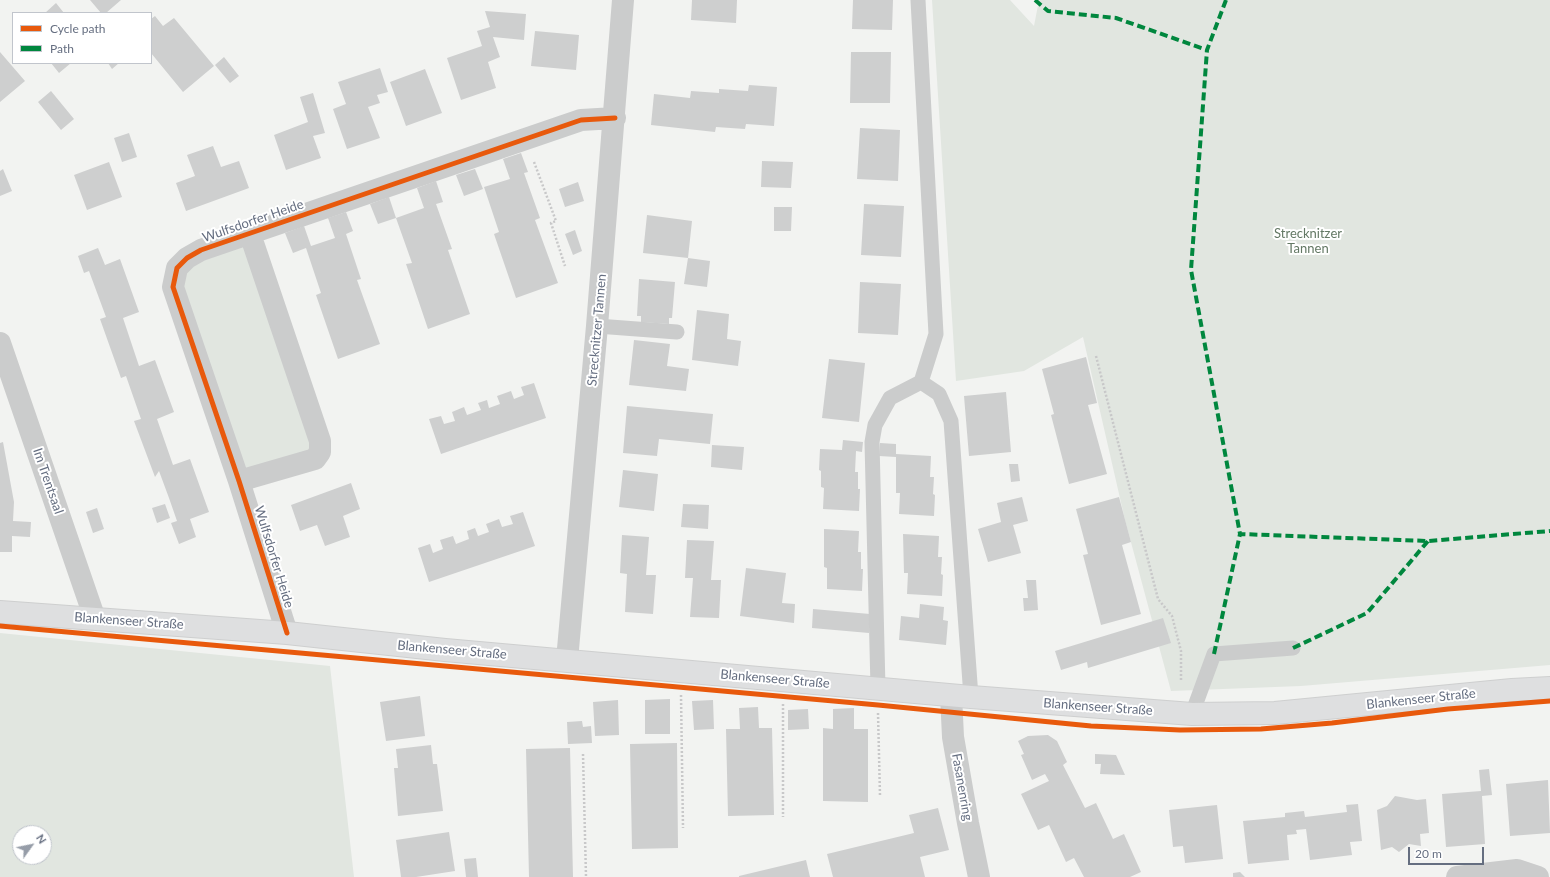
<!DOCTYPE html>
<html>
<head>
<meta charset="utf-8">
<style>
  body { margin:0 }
  #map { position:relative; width:1550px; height:877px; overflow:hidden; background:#f2f3f1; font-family:Lato,sans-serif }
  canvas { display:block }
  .legend { position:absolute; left:12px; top:12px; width:140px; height:52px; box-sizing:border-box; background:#fff; border:1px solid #c1c5cc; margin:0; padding:5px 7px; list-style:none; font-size:12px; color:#656e80 }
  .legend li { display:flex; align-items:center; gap:8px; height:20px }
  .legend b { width:20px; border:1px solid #c1c5cc }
  .north { position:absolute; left:12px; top:825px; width:40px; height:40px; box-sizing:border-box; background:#fff; border:1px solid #c1c5cc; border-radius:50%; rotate:57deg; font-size:11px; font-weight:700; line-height:16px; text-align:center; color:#656e80 }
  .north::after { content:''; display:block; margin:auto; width:14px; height:18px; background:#969da8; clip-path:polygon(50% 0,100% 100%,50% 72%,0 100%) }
  .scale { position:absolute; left:1408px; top:847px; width:76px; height:18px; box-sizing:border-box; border:2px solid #656e80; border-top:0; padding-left:5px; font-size:12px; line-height:14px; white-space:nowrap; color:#656e80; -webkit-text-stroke:3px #fff; paint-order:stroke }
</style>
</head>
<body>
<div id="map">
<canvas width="1550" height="877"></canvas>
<ul class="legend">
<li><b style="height:5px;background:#e8590c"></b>Cycle path</li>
<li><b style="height:5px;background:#00873e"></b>Path</li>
</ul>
<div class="north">N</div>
<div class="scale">20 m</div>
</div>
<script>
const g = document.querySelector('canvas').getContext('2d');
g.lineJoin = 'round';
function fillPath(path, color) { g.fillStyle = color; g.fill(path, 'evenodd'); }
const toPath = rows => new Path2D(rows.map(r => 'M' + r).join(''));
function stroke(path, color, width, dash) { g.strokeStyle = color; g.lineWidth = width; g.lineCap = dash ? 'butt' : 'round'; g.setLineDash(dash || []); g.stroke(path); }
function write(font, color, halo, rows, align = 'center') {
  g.font = font + ' Lato,sans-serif'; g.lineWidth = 4; g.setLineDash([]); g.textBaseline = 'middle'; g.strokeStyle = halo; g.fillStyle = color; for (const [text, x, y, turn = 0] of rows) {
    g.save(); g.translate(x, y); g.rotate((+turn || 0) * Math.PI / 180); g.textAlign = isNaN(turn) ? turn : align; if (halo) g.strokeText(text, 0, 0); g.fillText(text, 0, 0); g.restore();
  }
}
fillPath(toPath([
  [932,0,1010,0,1034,26,1039,0,1550,0,1550,665,1301,686,1171,691,1125,520,1083,337,1024,371,956,381],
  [250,234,320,452,239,481,177,268],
  [0,633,330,666,354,877,0,877],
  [20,833,44,833,44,857,20,857]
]), '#e1e6e0');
fillPath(toPath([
  [90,0,121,0,106,13,101,13],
  [692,0,737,0,736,23,691,20],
  [853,0,893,0,892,30,852,29],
  [56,3,64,13,45,13],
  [485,11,526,14,524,40,493,37,500,57,488,62,496,88,461,100,447,58,482,46,477,31,490,27],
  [155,16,163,26,174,18,214,66,183,92,151,53,151,19],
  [535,31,579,35,576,70,531,66],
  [0,52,25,81,0,102],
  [851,52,891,52,890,103,850,103],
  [224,57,239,76,230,83,215,65],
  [51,63,71,63,59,73],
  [108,63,119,63,112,69],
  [380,68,388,92,377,95,380,103,368,107,380,138,347,149,333,109,346,104,338,82],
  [425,69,442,113,406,126,390,82],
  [749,85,777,87,774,126,746,124,745,129,716,127,715,132,651,125,654,94,690,98,691,91,719,93,719,89,748,91],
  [51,91,74,119,61,130,38,102],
  [313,93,325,133,313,136,321,158,286,170,274,135,308,122,300,97],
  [860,128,900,130,898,181,857,179],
  [129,133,137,157,122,162,114,138],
  [213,146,221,167,239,161,249,188,186,211,176,183,195,176,187,155],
  [521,153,528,172,524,173,540,218,535,220,558,283,516,298,494,234,499,232,484,187,510,179,503,159],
  [762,161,793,162,791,188,761,187],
  [109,162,122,197,87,210,74,175],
  [3,169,12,191,0,196,0,171],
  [475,169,483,189,464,196,456,175],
  [436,181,443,202,436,204,452,249,448,250,470,314,428,329,406,264,412,263,396,218,378,224,370,204,389,197,396,218,424,208,417,188],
  [578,182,584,201,565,207,559,189],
  [864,204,904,206,901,257,861,255],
  [774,207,792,207,791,231,774,231],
  [346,212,353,231,346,234,361,279,357,280,380,344,338,359,316,295,321,293,306,248,293,253,285,233,304,226,311,246,335,238,328,218],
  [647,215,692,221,688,258,643,253],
  [575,230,582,251,573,255,565,234],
  [98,248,105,265,120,259,139,312,123,318,139,366,155,360,174,412,157,419,173,465,190,459,209,512,190,519,196,537,179,544,171,523,177,521,169,498,159,471,155,477,134,421,141,419,126,376,121,378,100,319,106,317,89,271,84,273,78,256],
  [688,258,710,261,707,287,684,284],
  [639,279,675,282,672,318,669,318,669,324,641,322,641,316,637,316],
  [860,282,901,284,898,335,858,333],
  [697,310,729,314,727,339,741,341,738,366,692,360],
  [634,340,670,344,667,366,689,369,686,391,629,385],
  [1086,357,1097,403,1088,405,1107,474,1069,484,1051,415,1054,414,1042,369],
  [829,359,865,363,859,422,822,418],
  [534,383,546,418,441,454,429,419,441,416,444,424,455,421,452,412,464,407,467,415,481,410,478,403,487,400,489,408,500,404,497,396,511,391,514,399,524,395,521,387],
  [1006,392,1011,452,969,456,964,396],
  [627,406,713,414,710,444,659,439,657,456,623,453],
  [843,440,863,442,862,452,856,451,855,472,858,472,858,489,860,489,859,511,823,509,824,488,821,487,821,471,819,470,820,449,842,450],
  [3,442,14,502,13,521,31,522,30,537,12,536,12,552,0,552,0,443],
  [880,443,896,444,896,454,931,456,930,477,934,477,933,494,935,495,934,516,899,514,900,493,896,493,896,457,879,456],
  [712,445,744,447,742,470,711,467],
  [1009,464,1018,464,1020,481,1011,482],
  [623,470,658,474,654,511,619,507],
  [351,483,360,509,343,516,350,537,325,546,317,525,300,531,291,505],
  [1022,497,1028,521,1013,525,1021,553,988,562,978,529,1001,522,997,503],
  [1119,497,1131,542,1122,545,1141,614,1101,625,1083,555,1088,554,1076,509],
  [165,504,170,518,157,523,152,508],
  [683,504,709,505,708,529,681,527],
  [97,508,104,529,93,533,86,512],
  [523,512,535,546,429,582,418,548,430,544,433,553,443,549,440,540,453,536,456,544,469,539,467,531,475,528,478,536,489,532,486,524,499,519,502,527,513,524,510,516],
  [824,529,859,531,858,552,861,552,861,569,863,569,862,591,827,589,827,568,824,567],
  [903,534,939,536,938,557,942,557,941,574,943,575,942,596,907,594,908,573,904,573],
  [622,535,649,537,646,575,656,575,653,614,625,612,627,574,620,573],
  [687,540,714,541,711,580,721,580,719,618,690,617,693,578,685,578],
  [746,568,786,573,782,603,795,604,794,623,740,616],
  [1026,580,1036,580,1038,610,1024,611,1023,598,1028,598],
  [920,604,944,607,943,620,948,621,946,645,899,640,901,616,919,618],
  [813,609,870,614,869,633,812,628],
  [1163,618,1171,643,1088,668,1087,662,1061,670,1055,651],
  [420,696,425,736,386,741,380,702],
  [670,699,670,734,645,734,645,700],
  [618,700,619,735,595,736,593,702],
  [713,700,714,729,694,730,692,701],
  [758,707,759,728,772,728,774,815,728,816,726,729,740,729,739,708],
  [854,708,854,729,868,729,868,802,823,801,823,728,833,729,833,709],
  [808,709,809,729,788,730,788,710],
  [582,721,583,727,591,726,592,743,568,744,567,722],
  [1048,735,1057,741,1067,762,1063,765,1085,808,1096,803,1113,839,1124,834,1141,872,1130,877,1084,877,1074,858,1066,862,1049,825,1038,830,1021,794,1049,781,1045,774,1032,780,1021,755,1024,754,1018,741,1028,736],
  [677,743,678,848,632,849,630,744],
  [431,745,433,764,437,764,443,811,398,816,394,768,398,768,396,749],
  [570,748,573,877,529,877,526,749],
  [1095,754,1116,755,1125,775,1100,774,1101,764,1095,764],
  [1489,769,1492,795,1482,796,1485,844,1446,847,1442,794,1481,791,1479,770],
  [1548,780,1550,833,1510,836,1506,784],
  [1395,796,1417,800,1426,799,1429,833,1420,834,1421,846,1409,844,1399,852,1392,847,1381,850,1377,810,1387,806],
  [1358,804,1362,841,1350,842,1352,855,1310,860,1306,829,1296,830,1297,834,1287,835,1289,860,1248,864,1243,821,1285,817,1285,813,1304,811,1305,817,1347,812,1346,805],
  [1217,805,1223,859,1185,863,1183,846,1173,847,1169,810],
  [938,808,949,850,920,857,925,877,833,877,827,854,914,833,909,815],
  [449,832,455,871,416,877,401,877,396,840],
  [476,858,478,877,466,877,464,859],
  [806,860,810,877,739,877,739,876],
  [1240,872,1245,877,1233,877,1233,873]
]), '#cecfcf');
const secondary = toPath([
  [0,612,287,633,445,650,971,697,1192,714,1275,713,1512,690,1550,688]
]);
stroke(secondary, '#cecfcf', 24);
stroke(toPath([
  [534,162,556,221,551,223,565,266],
  [1096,356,1158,599,1172,616,1181,651,1181,682],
  [681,695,683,828],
  [783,704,783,817],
  [878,713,880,796],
  [583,754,586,877]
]), '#c8c8c9', 2.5, [2, 2]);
stroke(toPath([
  [597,326,677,332],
  [921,382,939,394,951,421,971,697],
  [878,688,872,442,875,425,890,398,921,382,936,334,918,0],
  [1192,714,1214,654,1293,648]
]), '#cbcccc', 15);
stroke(toPath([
  [0,343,95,619],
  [239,481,315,459,320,452,320,441,250,234],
  [287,633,239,481,173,287,177,268,187,258,201,250,581,120,615,118],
  [567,660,597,326,623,0],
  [951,695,953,737,968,823,979,877],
  [1457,877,1517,870,1538,877]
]), '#cbcccc', 22);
stroke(secondary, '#dedfe0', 22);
stroke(toPath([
  [1035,0,1048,11,1116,18,1207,50],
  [1226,0,1207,50,1191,270,1240,534,1428,541,1550,531],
  [1293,648,1367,613,1428,541],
  [1214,654,1240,534]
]), '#00873e', 4, [8, 4]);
stroke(toPath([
  [0,626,878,705,1091,726,1180,730,1261,729,1332,723,1448,709,1550,701],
  [287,633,239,481,173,287,177,268,187,258,201,250,581,120,615,118]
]), '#e8590c', 5);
write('13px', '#656e80', '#fff', [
  ["Wulfsdorfer Heide",253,221,-19],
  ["Strecknitzer Tannen",597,330,-85],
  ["Im Trentsaal",48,481,71],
  ["Wulfsdorfer Heide",274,557,73],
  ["Blankenseer Straße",129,621,4],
  ["Blankenseer Straße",452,650,5],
  ["Blankenseer Straße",775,679,5],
  ["Blankenseer Straße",1421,699,-6],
  ["Blankenseer Straße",1098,707,4],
  ["Fasanenring",962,787,80]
]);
write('13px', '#637864', '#fff', [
  ["Strecknitzer",1308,234],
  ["Tannen",1308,249]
]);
</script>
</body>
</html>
